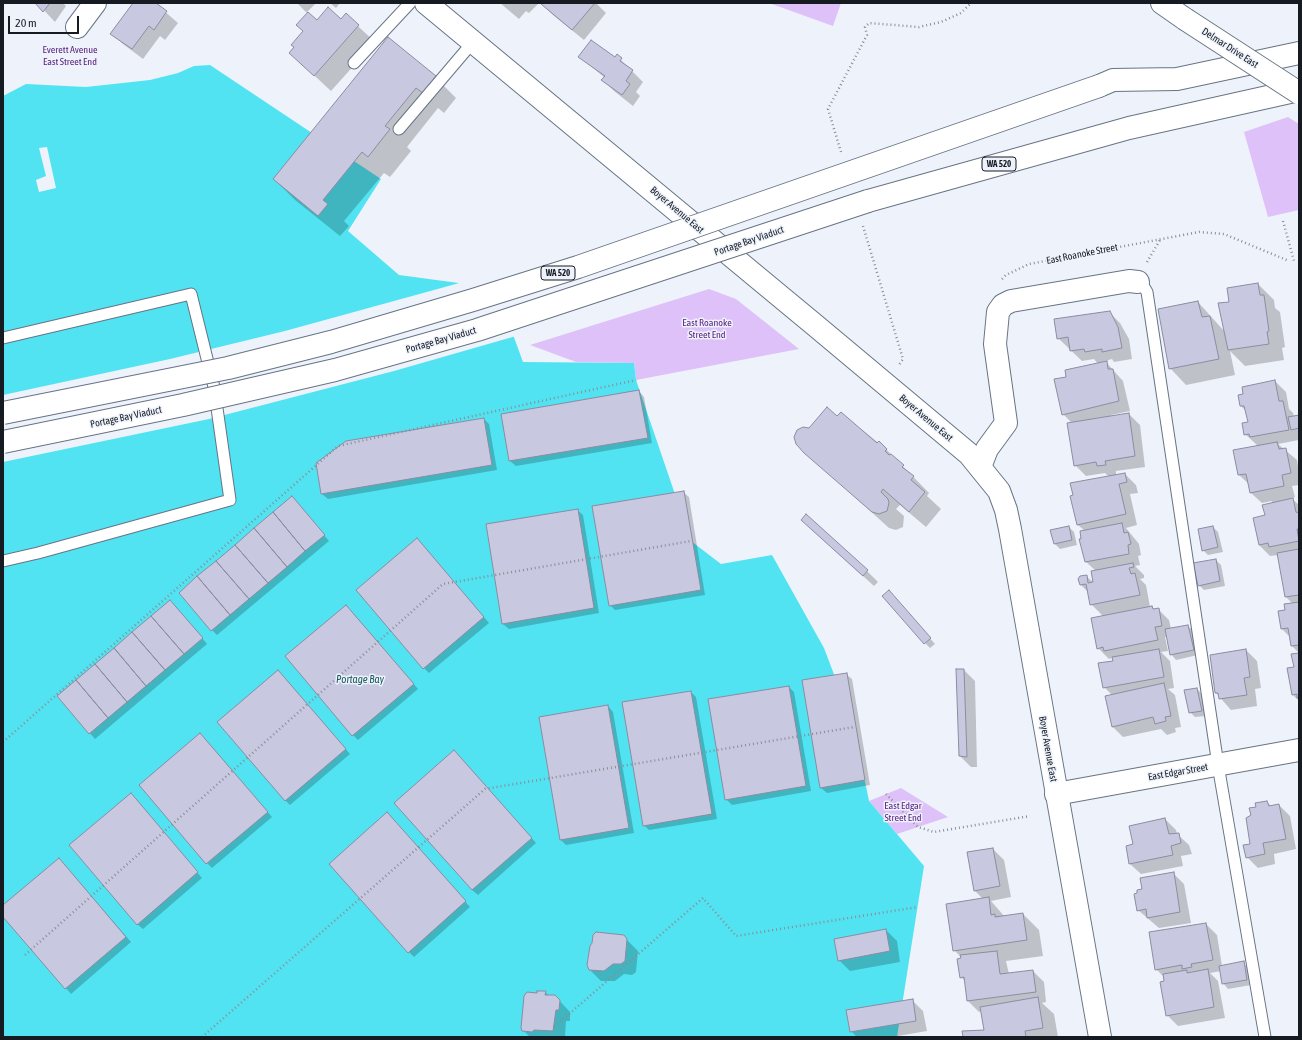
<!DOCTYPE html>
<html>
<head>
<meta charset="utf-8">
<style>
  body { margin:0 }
  #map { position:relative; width:1302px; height:1040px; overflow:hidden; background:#eef3fb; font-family:"Asap Condensed",sans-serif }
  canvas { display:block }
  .frame { position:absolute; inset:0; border:4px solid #161b22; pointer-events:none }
  .scale { position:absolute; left:8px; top:16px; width:71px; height:18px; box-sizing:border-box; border:2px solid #161b22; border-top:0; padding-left:5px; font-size:12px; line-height:14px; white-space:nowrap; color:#161b22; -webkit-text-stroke:3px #eef3fb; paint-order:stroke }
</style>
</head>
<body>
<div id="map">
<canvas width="1302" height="1040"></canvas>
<div class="frame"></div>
<div class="scale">20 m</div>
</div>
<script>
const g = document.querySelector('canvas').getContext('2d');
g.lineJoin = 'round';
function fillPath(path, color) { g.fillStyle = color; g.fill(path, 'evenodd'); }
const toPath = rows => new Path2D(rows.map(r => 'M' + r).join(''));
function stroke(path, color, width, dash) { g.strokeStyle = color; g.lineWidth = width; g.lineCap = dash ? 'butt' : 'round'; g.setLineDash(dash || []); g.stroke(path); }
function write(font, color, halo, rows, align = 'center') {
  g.font = font + ' "Asap Condensed",sans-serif'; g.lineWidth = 3; g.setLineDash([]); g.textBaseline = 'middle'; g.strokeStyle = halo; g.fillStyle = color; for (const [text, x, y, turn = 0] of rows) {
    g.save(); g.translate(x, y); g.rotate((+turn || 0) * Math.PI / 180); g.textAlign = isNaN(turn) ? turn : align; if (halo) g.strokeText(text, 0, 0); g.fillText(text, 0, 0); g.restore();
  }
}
fillPath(toPath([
  [769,3,841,3,833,26],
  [1288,117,1299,124,1299,210,1268,217,1244,132],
  [709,289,736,299,799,349,636,380,634,363,576,362,530,345],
  [901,788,948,817,897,834,869,801]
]), '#dec1f8');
fillPath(toPath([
  [210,65,381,179,348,231,399,275,496,288,523,362,634,363,636,380,691,541,721,564,772,555,824,648,854,727,869,801,924,866,897,1037,3,1037,3,96,26,84,86,87,150,80,178,73,194,66]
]), '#51e3f1');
fillPath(toPath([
  [47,147,56,188,39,192,36,180,46,176,39,148],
  [463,282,498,286,516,336,394,371,209,419,3,462,3,395,170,359,285,331]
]), '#eef3fb');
fillPath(toPath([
  [37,3,63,3,66,6,55,22],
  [134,3,155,3,178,23,165,40,160,36,143,59,123,44,112,33],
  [297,3,316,3,307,12,317,21,341,20,346,15,375,42,331,91,290,53,304,32,307,13],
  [330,3,340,3,336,8],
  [500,3,539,3,529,13,526,11,519,19],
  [543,3,596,3,606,13,584,40,553,15,542,4],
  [388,39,435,77,456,98,444,113,438,108,407,147,411,151,390,177,384,173,344,221,349,226,340,236,295,200,274,179],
  [617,56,643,82,636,92,640,96,633,106,614,91,603,80,605,78,580,57,615,59],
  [1258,284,1274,300,1275,308,1280,312,1285,347,1282,348,1284,360,1245,366,1230,351,1235,375,1186,385,1170,368,1198,302,1225,332,1230,302],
  [1109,312,1120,323,1129,339,1132,359,1114,362,1112,359,1105,361,1123,381,1130,411,1111,415,1111,417,1129,414,1140,425,1145,467,1116,471,1116,476,1125,474,1136,485,1138,493,1130,494,1137,525,1126,528,1139,544,1141,555,1138,556,1140,565,1135,566,1144,575,1144,578,1140,579,1146,585,1150,607,1155,610,1158,609,1169,620,1171,629,1188,626,1193,631,1198,655,1176,660,1171,654,1167,637,1165,637,1168,651,1161,652,1170,661,1174,688,1168,689,1175,695,1181,727,1175,728,1176,732,1167,735,1161,729,1123,737,1112,726,1112,695,1104,687,1114,661,1112,658,1109,659,1098,648,1103,616,1091,604,1089,593,1080,584,1086,576,1094,583,1096,571,1086,562,1081,540,1085,531,1078,525,1071,497,1109,477,1105,473,1086,476,1075,465,1072,423,1063,414,1067,377,1098,364,1094,359,1082,361,1058,338],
  [1275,381,1286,392,1289,409,1293,413,1294,417,1299,416,1299,440,1278,444,1297,460,1299,472,1299,485,1292,486,1295,497,1291,498,1299,505,1299,653,1292,646,1290,637,1282,629,1286,611,1293,604,1286,597,1279,555,1270,556,1259,545,1254,519,1266,516,1272,501,1262,503,1251,493,1250,485,1239,475,1258,446,1245,434,1249,423,1246,411,1241,406],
  [639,391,644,397,652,443,516,466,510,461,502,415],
  [837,417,860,430,861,429,886,449,929,493,927,496,941,509,926,527,900,505,896,509,904,516,903,527,896,530,889,528,805,452,809,429],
  [484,419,489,424,497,470,328,499,322,494],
  [683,492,689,497,705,595,615,610,610,605],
  [297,503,329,541,217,635,212,630],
  [577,510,583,515,599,613,509,629,503,624],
  [1069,527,1074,532,1077,545,1060,549,1055,544],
  [1213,527,1218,532,1223,552,1208,555,1203,550],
  [813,531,867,571,878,582,874,586],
  [422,544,489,623,429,673,424,668],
  [1216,560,1221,565,1225,586,1204,590,1199,585],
  [894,597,935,644,930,648,925,643],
  [175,606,207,644,95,739,58,696],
  [351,611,418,689,358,740,353,735],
  [1246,650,1257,661,1261,688,1255,689,1257,706,1231,710,1216,693],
  [1299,654,1299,701,1293,695,1295,667],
  [964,670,975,681,977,767,971,767,960,756],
  [278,671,350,754,290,805,285,800],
  [846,674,852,679,870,785,827,793,821,788],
  [789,687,794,692,811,791,732,805,726,799],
  [1197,689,1202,694,1206,716,1195,717,1190,712],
  [691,692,696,697,717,819,649,830,644,825],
  [608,706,613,712,634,833,566,845,561,840],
  [205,739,272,817,212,868,207,863],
  [459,756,536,843,478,895,472,890],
  [136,800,202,878,143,929,137,924],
  [1267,802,1271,806,1279,805,1290,816,1296,849,1274,854,1275,864,1258,868,1247,857,1252,844,1252,815,1257,807],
  [392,819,470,907,414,957,409,952],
  [1165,819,1176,830,1177,834,1189,845,1192,854,1181,856,1183,866,1141,874,1130,864,1134,845],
  [993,849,1004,860,1011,897,991,901,1005,917,1023,914,1039,930,1043,956,1006,961,1009,974,1033,971,1044,982,1046,1002,1042,1003,1054,1014,1058,1037,964,1037,963,1032,985,1030,981,1011,979,1012,968,1001,966,982,961,977,963,959,954,950,983,899,975,891],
  [64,865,131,942,71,994,3,915,3,906],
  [1173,873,1184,884,1191,923,1159,928,1138,910],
  [1206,924,1217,935,1222,966,1243,962,1248,968,1251,985,1228,989,1223,983,1221,971,1210,973,1218,981,1225,1018,1178,1026,1167,1015,1164,977,1156,969],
  [886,930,897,941,900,962,850,971,839,960],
  [623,936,638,951,636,972,632,975,624,974,615,981,601,981,590,970],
  [545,992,549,996,555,996,570,1012,570,1021,566,1021,565,1037,530,1037,523,1030,538,994],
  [912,1000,923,1011,927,1031,892,1037,857,1037,851,1031]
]), '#0003');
const building = toPath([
  [35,3,50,3,43,12,35,3],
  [133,3,156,3,167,11,154,30,149,26,132,49,110,34,133,3],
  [542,3,595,3,572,30,541,4,542,3],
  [328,7,341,19,346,13,359,25,314,76,289,53,294,47,291,45,303,31,296,25,308,12,317,20,328,7],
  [388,37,436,76,423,93,416,88,385,126,390,129,368,157,362,152,323,200,328,204,318,216,273,179,388,37],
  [591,40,615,57,617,54,622,58,620,61,633,70,626,81,630,84,622,95,601,80,605,76,578,57,591,40],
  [1258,283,1260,295,1264,295,1269,331,1267,332,1269,344,1228,350,1218,303,1229,302,1227,288,1258,283],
  [1198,301,1202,317,1210,316,1219,359,1169,369,1158,309,1198,301],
  [1110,311,1118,327,1122,348,1102,352,1102,349,1085,352,1084,349,1070,351,1068,337,1057,339,1054,319,1110,311],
  [1107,361,1108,369,1113,369,1119,401,1062,415,1054,379,1066,377,1065,370,1107,361],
  [1275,380,1279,401,1283,401,1289,430,1250,437,1249,434,1244,435,1242,423,1248,422,1244,406,1240,406,1238,395,1243,394,1242,387,1275,380],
  [639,390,648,438,509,461,501,414,639,390],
  [827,407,837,416,841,412,877,443,879,441,887,449,885,451,889,455,891,454,904,465,902,467,914,476,911,480,925,492,909,512,883,489,881,492,888,499,889,503,887,511,879,514,872,512,804,453,796,444,794,437,797,430,803,427,809,428,827,407],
  [1129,413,1135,456,1105,461,1106,465,1097,466,1096,462,1074,466,1067,423,1129,413],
  [1299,415,1299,428,1291,430,1288,417,1299,415],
  [484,418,492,465,321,494,316,463,346,441,484,418],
  [1277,442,1279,449,1286,448,1291,473,1282,475,1284,486,1250,493,1246,474,1238,475,1233,450,1277,442],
  [1125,473,1127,482,1119,484,1126,514,1077,525,1070,496,1073,495,1070,483,1125,473],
  [684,491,701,590,609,606,592,506,684,491],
  [292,496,325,535,305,551,273,512,292,496],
  [1293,498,1296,512,1299,513,1299,529,1297,529,1299,541,1269,547,1268,543,1259,545,1253,518,1265,515,1262,505,1293,498],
  [578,509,594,608,502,624,486,524,578,509],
  [273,512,305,551,287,567,254,528,273,512],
  [806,514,868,570,863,576,801,520,806,514],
  [1122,523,1124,533,1128,532,1131,544,1128,545,1129,554,1085,562,1079,539,1081,539,1080,531,1122,523],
  [1069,526,1072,540,1054,544,1050,530,1069,526],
  [1213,526,1218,547,1202,551,1198,529,1213,526],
  [254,528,287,567,268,583,235,545,254,528],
  [417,538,484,617,423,669,356,590,417,538],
  [235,545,268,583,249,599,216,561,235,545],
  [1299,549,1299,595,1285,597,1277,553,1299,549],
  [1216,559,1220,581,1198,586,1193,563,1216,559],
  [216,561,249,599,230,615,197,576,216,561],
  [1133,563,1134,567,1129,568,1131,574,1135,573,1140,595,1090,605,1086,584,1080,585,1078,579,1080,576,1087,575,1088,583,1093,582,1091,571,1133,563],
  [197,576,230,615,211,631,179,593,197,576],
  [889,590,931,638,924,644,882,596,889,590],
  [170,600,203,638,184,654,151,616,170,600],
  [1299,602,1299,645,1291,646,1288,628,1281,629,1278,611,1285,610,1284,604,1299,602],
  [346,605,414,684,352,736,285,656,346,605],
  [1152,606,1153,609,1159,608,1162,626,1155,627,1158,640,1104,651,1103,647,1097,649,1091,618,1152,606],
  [151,616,184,654,165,670,132,632,151,616],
  [1188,625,1194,650,1170,655,1165,629,1188,625],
  [132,632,165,670,146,686,114,648,132,632],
  [114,648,146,686,127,702,95,664,114,648],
  [1159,649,1164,677,1103,688,1098,663,1113,661,1112,657,1159,649],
  [1246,649,1250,677,1244,678,1247,695,1219,699,1218,693,1215,693,1210,655,1246,649],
  [1299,653,1299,697,1297,698,1297,694,1292,695,1287,668,1294,667,1291,654,1299,653],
  [95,664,127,702,108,718,76,680,95,664],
  [956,669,964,669,967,757,959,756,956,669],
  [278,670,346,749,285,801,217,722,278,670],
  [847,673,865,780,820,788,802,680,847,673],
  [76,680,108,718,89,734,57,696,76,680],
  [1164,683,1171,716,1165,717,1166,721,1155,724,1153,717,1112,727,1105,696,1164,683],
  [789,686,806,786,725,800,708,699,789,686],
  [1197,688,1202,711,1189,713,1184,690,1197,688],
  [691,691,712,814,643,826,622,702,691,691],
  [608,705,629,828,560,840,539,717,608,705],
  [200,733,268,812,206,864,139,785,200,733],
  [454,750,532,838,472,890,394,803,454,750],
  [131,793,198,872,137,925,69,845,131,793],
  [1267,801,1269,806,1279,804,1286,839,1263,843,1265,854,1246,858,1243,845,1250,844,1246,818,1251,815,1249,808,1256,807,1255,803,1267,801],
  [387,812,466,901,408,953,329,864,387,812],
  [1165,818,1169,834,1179,833,1181,843,1171,846,1173,855,1129,864,1126,846,1133,844,1129,826,1165,818],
  [993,848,1000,886,974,891,967,852,993,848],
  [59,858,126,937,65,989,3,917,3,905,59,858],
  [1174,872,1180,912,1147,918,1146,909,1137,911,1134,894,1137,893,1137,890,1142,889,1140,878,1174,872],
  [989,897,991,915,995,914,995,917,1023,913,1027,940,953,951,946,904,989,897],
  [1206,923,1213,960,1191,964,1192,967,1182,969,1182,965,1155,970,1149,932,1206,923],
  [886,929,890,951,838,961,834,939,886,929],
  [596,932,624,935,627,939,625,961,621,964,613,964,604,971,589,970,587,965,590,946,592,943,593,935,596,932],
  [997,951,1000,974,1033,970,1036,992,967,1001,964,977,960,978,957,959,961,958,960,955,997,951],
  [1244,961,1247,980,1222,984,1219,966,1244,961],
  [1208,969,1214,1007,1166,1016,1160,982,1164,981,1163,974,1187,970,1187,973,1208,969],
  [537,991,546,991,545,995,555,995,560,1000,559,1010,556,1010,553,1031,534,1030,532,1032,522,1031,521,1028,524,996,527,992,537,993,537,991],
  [1038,997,1043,1028,1025,1031,1026,1037,963,1037,962,1031,984,1030,980,1007,1038,997],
  [913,999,916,1021,850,1032,846,1010,913,999]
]);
fillPath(building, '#c8c9e0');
stroke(building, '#8b8ca1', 1);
const lane = toPath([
  [354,63,410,3],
  [399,129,473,42],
  [1138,282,1144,287,1147,292,1218,765,1265,1037],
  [3,338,191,294,214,387,230,500,38,553,3,561]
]);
const street = toPath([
  [77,27,95,3],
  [980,467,987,449,1006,423,995,344,998,312,1003,305,1011,301,1129,281,1138,282],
  [1056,794,1299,750]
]);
const secondary = toPath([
  [426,3,816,326,969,454,999,491,1006,510,1010,529,1100,1037],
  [1162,3,1185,19]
]);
const highway = toPath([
  [1099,86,1113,80,1177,79,1299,53],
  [868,201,1129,128,1299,90]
]);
stroke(lane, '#677485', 13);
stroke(street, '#677485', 24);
stroke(secondary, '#677485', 24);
stroke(highway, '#677485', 24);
stroke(toPath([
  [841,152,828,109,867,35,865,27,869,23,919,27,941,22,961,13,971,3],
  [1283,221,1294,261],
  [863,226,903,359,899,365],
  [1147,262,1160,240],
  [1002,279,1006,275,1029,264,1199,232,1224,234,1289,261],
  [3,742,338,446,636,380],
  [886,794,918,827,934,832,1030,816],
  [25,955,443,584,691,541],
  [554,1027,703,898,736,936,918,907],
  [202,1037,485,789,854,727]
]), '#898e96', 2.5, [1, 3]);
stroke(lane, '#fff', 11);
stroke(street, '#fff', 22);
stroke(secondary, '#fff', 22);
stroke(highway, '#fff', 22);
const secondaryBridge = toPath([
  [1185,19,1299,93]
]);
const highwayBridge = toPath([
  [3,413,228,368,331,342,473,300,578,267,1099,86],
  [3,442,183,405,335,370,477,330,868,201]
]);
stroke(secondaryBridge, '#677485', 24, []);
stroke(highwayBridge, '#677485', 24, []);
stroke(secondaryBridge, '#fff', 22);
stroke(highwayBridge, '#fff', 22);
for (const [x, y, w] of [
  [999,164,34],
  [558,273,34]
]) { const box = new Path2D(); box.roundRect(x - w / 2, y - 7, w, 14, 3); g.fillStyle = '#eef3fb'; g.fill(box); stroke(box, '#161b22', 1); }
write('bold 9px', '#161b22', null, [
  ["WA 520",999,164],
  ["WA 520",558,273]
]);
write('10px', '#161b22', '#eef3fb', [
  ["Delmar Drive East",1230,48,33],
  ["Boyer Avenue East",677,210,40],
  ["Portage Bay Viaduct",749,241,-19],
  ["East Roanoke Street",1082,254,-11],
  ["Portage Bay Viaduct",441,340,-16],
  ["Portage Bay Viaduct",126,417,-12],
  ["Boyer Avenue East",926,418,40],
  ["Boyer Avenue East",1048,749,80],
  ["East Edgar Street",1178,772,-10]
]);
write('10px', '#5b2280', '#eef3fb', [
  ["Everett Avenue",70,50],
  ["East Street End",70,62],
  ["East Roanoke",707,323],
  ["Street End",707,335],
  ["East Edgar",903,806],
  ["Street End",903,818]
]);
write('italic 11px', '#1c595f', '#eef3fb', [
  ["Portage Bay",360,680]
]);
</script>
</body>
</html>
